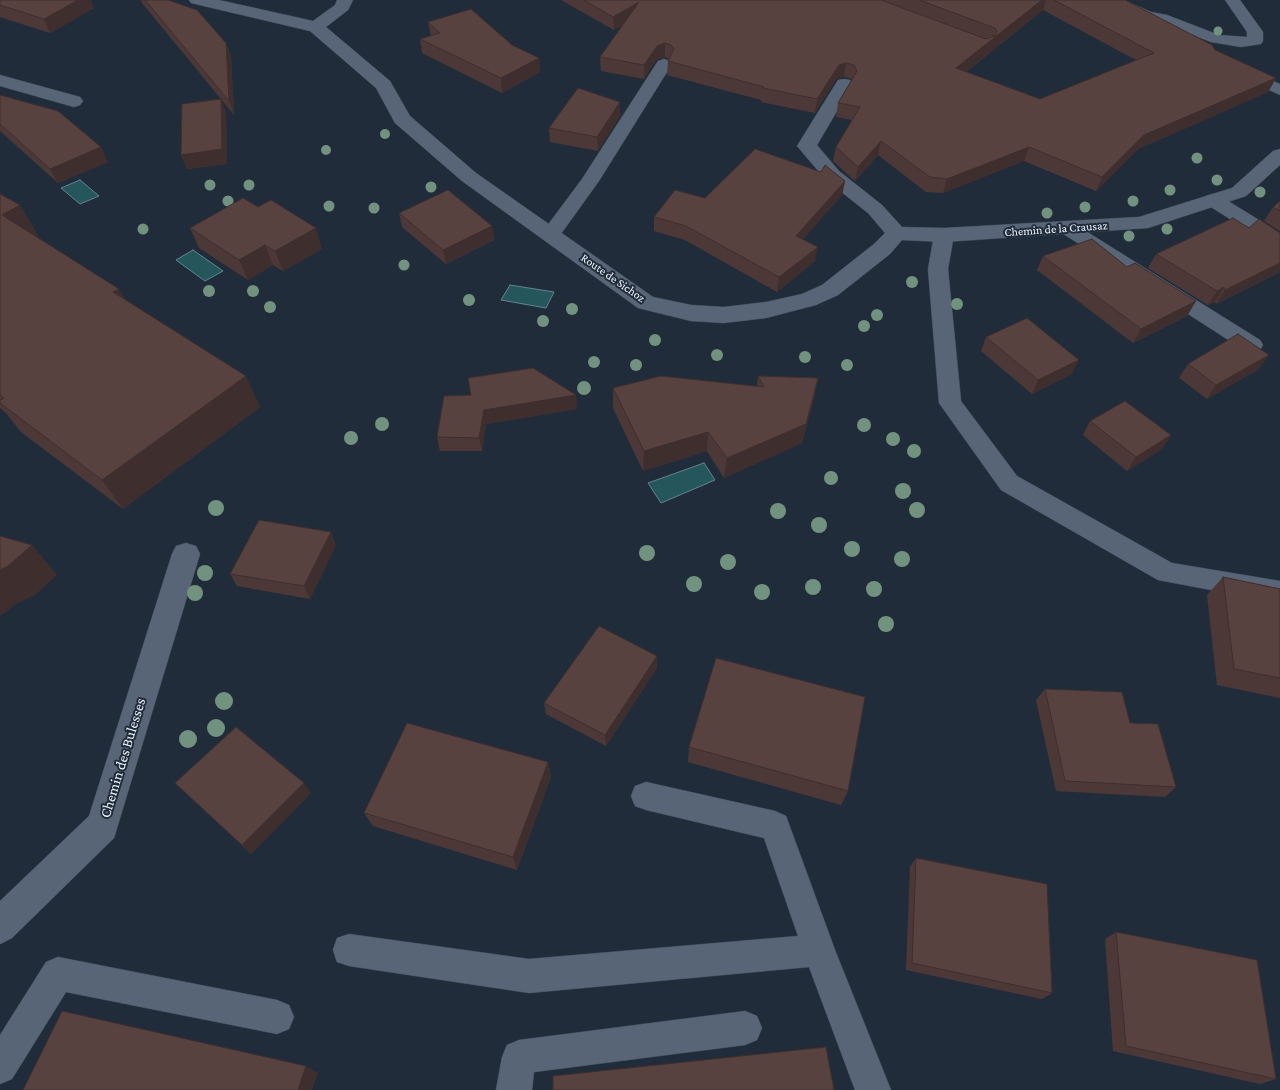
<!DOCTYPE html>
<html>
<head>
<meta charset="utf-8">
<style>
  body { margin:0 }
  canvas { display:block; background:#212c3b }
</style>
</head>
<body>
<canvas width="1280" height="1090"></canvas>
<script>
const g = document.querySelector('canvas').getContext('2d');
g.lineJoin = 'round';
function fillPath(path, color) { g.fillStyle = color; g.fill(path, 'evenodd'); }
const toPath = rows => new Path2D(rows.map(r => 'M' + r).join(''));
function stroke(path, color, width, dash) { g.strokeStyle = color; g.lineWidth = width; g.lineCap = dash ? 'butt' : 'round'; g.setLineDash(dash || []); g.stroke(path); }
function write(font, color, halo, rows, align = 'center') {
  g.font = font + ' "Crimson Pro",serif'; g.lineWidth = 4; g.setLineDash([]); g.textBaseline = 'middle'; g.strokeStyle = halo; g.fillStyle = color; for (const [text, x, y, turn = 0] of rows) {
    g.save(); g.translate(x, y); g.rotate((+turn || 0) * Math.PI / 180); g.textAlign = isNaN(turn) ? turn : align; if (halo) g.strokeText(text, 0, 0); g.fillText(text, 0, 0); g.restore();
  }
}
const water = toPath([
  [80,180,99,196,80,204,61,188,80,180],
  [193,250,223,271,205,281,176,260,193,250],
  [510,285,554,292,546,308,501,300,510,285],
  [704,463,715,480,661,503,648,483,704,463]
]);
fillPath(water, '#25565c');
stroke(water, '#61858c', 1);
const lane = toPath([
  [1105,0,1124,0,1151,12,1167,15,1219,35,1247,37,1247,32,1225,0,1240,0,1263,32,1263,41,1261,44,1241,47,1211,42,1159,22,1143,19,1107,3,1105,0],
  [664,59,670,61,672,64,599,181,558,238,551,240,544,238,541,234,544,230,582,179,658,61,664,59],
  [1242,67,1280,84,1280,95,1236,75,1234,72,1236,69,1242,67],
  [1213,194,1220,196,1280,233,1280,248,1273,246,1206,204,1204,200,1206,196,1213,194],
  [1069,223,1076,225,1260,340,1263,345,1260,350,1252,352,1244,350,1062,233,1059,229,1062,225,1069,223],
  [944,229,951,231,954,235,948,269,961,401,1017,476,1172,563,1280,581,1280,603,1158,580,1001,490,939,403,928,269,934,235,937,231,944,229],
  [646,782,775,811,786,816,835,950,891,1090,855,1090,809,967,529,993,349,966,337,962,333,950,337,938,349,934,529,959,798,936,764,838,646,810,635,806,631,796,635,786,646,782],
  [58,957,277,1000,289,1005,294,1017,289,1029,277,1034,66,992,12,1079,0,1084,0,1035,46,962,58,957],
  [745,1011,757,1016,762,1028,757,1040,745,1045,534,1072,532,1090,496,1090,502,1057,507,1045,519,1040,745,1011]
]);
const street = toPath([
  [189,0,219,0,313,21,335,5,337,0,353,0,348,10,326,27,390,81,410,116,476,173,653,297,691,305,724,307,766,302,802,294,822,285,874,244,885,233,868,213,825,179,797,146,838,80,844,79,850,80,853,84,817,145,839,171,882,205,902,227,944,228,1139,217,1232,188,1273,151,1280,149,1280,165,1246,196,1148,228,944,242,902,240,890,254,838,295,816,305,766,318,724,323,691,321,638,308,462,181,395,123,376,88,310,31,191,3,189,0],
  [0,75,80,97,83,101,80,105,74,107,0,86,0,75],
  [186,543,196,546,200,554,114,838,12,938,0,944,0,901,89,816,172,554,176,546,186,543]
]);
stroke(lane, '#404a57', 1);
stroke(street, '#404a57', 1);
fillPath(lane, '#586576');
fillPath(street, '#586576');
g.fillStyle = '#71927f';
for (const [x, y, r] of [
  [1218,31,4.5],
  [385,134,5],
  [326,150,5],
  [1197,158,5.5],
  [1217,180,5.5],
  [210,185,5.5],
  [249,185,5.5],
  [431,187,5.5],
  [1170,190,5.5],
  [1260,192,5.5],
  [228,201,5.5],
  [1133,201,5.5],
  [329,206,5.5],
  [1085,207,5.5],
  [374,208,5.5],
  [1047,213,5.5],
  [143,229,5.5],
  [1167,229,5.5],
  [1129,236,5.5],
  [404,265,5.5],
  [912,282,6],
  [209,291,6],
  [253,291,6],
  [469,300,6],
  [957,304,6],
  [270,307,6],
  [572,309,6],
  [877,315,6],
  [543,321,6],
  [864,326,6],
  [655,340,6],
  [717,355,6],
  [805,357,6],
  [594,362,6],
  [636,365,6],
  [847,365,6],
  [584,388,7],
  [382,424,7],
  [864,425,7],
  [351,438,7],
  [893,439,7],
  [914,451,7],
  [831,478,7],
  [903,491,8],
  [216,508,8],
  [917,510,8],
  [778,511,8],
  [819,525,8],
  [852,549,8],
  [647,553,8],
  [902,559,8],
  [728,562,8],
  [205,573,8],
  [694,584,8],
  [813,587,8],
  [874,589,8],
  [762,592,8],
  [195,593,8],
  [886,624,8],
  [224,701,9],
  [216,728,9],
  [188,739,9]
]) { g.beginPath(); g.arc(x, y, r, 0, 2 * Math.PI); g.fill(); }
fillPath(toPath([
  [0,0,94,8,50,33,0,17],
  [141,0,168,0,226,43,231,57,234,115,221,99,226,113,227,164,187,169,181,155,221,99,142,3],
  [561,0,1125,0,1215,50,1276,78,1268,92,1138,149,1096,191,1024,161,943,193,926,192,878,155,855,181,833,161,836,147,852,120,836,117,838,103,852,80,852,79,844,77,836,79,815,113,761,102,761,100,667,75,668,61,669,59,665,57,656,60,644,79,601,71,600,57,623,25,614,30],
  [1043,10,1136,60,1040,99,966,72],
  [428,22,512,45,539,58,540,72,502,93,422,53,420,39,431,36],
  [0,95,108,162,58,183,0,131],
  [620,102,620,116,598,151,550,142,549,128],
  [845,181,842,195,803,239,815,261,777,292,685,240,654,231,654,217,705,198],
  [0,194,20,205,38,236,37,237,119,289,125,299,260,407,123,509,21,432,6,413,0,408],
  [1280,201,1280,231,1264,221,1273,207],
  [399,213,492,226,494,240,446,264,402,227],
  [190,228,322,249,283,271,273,265,248,280,199,248],
  [1249,228,1280,233,1280,272,1216,304,1215,302,1208,305,1148,268,1156,254],
  [1043,256,1127,267,1196,301,1187,316,1133,343,1037,270],
  [986,337,1072,374,1032,394,981,351],
  [1188,364,1259,369,1207,399,1179,378],
  [758,376,818,378,814,398,802,443,724,478,707,451,643,471,613,408,613,388,757,386],
  [471,395,577,409,486,424,482,451,440,451,437,437],
  [1090,421,1171,435,1162,449,1127,471,1083,435],
  [336,545,310,599,237,586,230,574],
  [1223,577,1280,589,1280,698,1217,685,1207,595],
  [657,668,606,746,546,714,544,703],
  [1045,689,1130,723,1176,787,1165,797,1056,791,1036,700],
  [689,747,848,791,841,805,688,762],
  [548,762,551,777,517,870,373,826,364,813],
  [175,783,311,793,251,854],
  [916,858,1052,993,1042,999,906,970,910,867],
  [1116,932,1276,1079,1260,1084,1113,1051,1105,939]
]), '#4c3937');
fillPath(toPath([
  [78,0,91,0,94,8,50,33,44,19],
  [1042,0,1046,0,1043,10,953,82,956,68],
  [639,2,639,16,614,30,613,17],
  [226,43,231,57,234,115,229,101],
  [665,43,665,57,656,60,644,79,644,65,657,46],
  [539,58,540,72,502,93,501,78],
  [846,63,844,77,836,79,815,113,817,99,839,65],
  [1276,78,1268,92,1138,149,1096,191,1102,177,1144,135],
  [221,99,226,113,227,164,187,169,181,155],
  [620,102,620,116,598,151,597,137],
  [881,141,878,155,855,181,858,167],
  [101,147,108,162,58,183,50,169],
  [1029,147,1024,161,943,193,947,179],
  [845,181,842,195,794,250,796,236],
  [20,205,38,236,21,246,2,215],
  [492,226,494,240,446,264,443,250],
  [316,228,322,249,283,271,275,251],
  [265,245,273,265,248,280,239,260],
  [818,247,815,261,777,292,779,277],
  [1280,263,1280,272,1216,304,1225,290],
  [1224,287,1215,302,1208,305,1217,291],
  [119,289,136,320,113,292],
  [1196,301,1187,316,1133,343,1141,329],
  [1269,355,1259,369,1207,399,1216,385],
  [1079,360,1072,374,1032,394,1038,380],
  [246,376,260,407,123,509,102,480],
  [818,378,814,398,802,443,724,478,727,458],
  [576,395,577,409,486,424,482,451,479,438,484,410],
  [708,432,707,451,643,471,644,451],
  [1171,435,1162,449,1127,471,1136,457],
  [331,532,336,545,310,599,304,586],
  [32,545,57,575,35,595,16,604,0,616,0,570],
  [657,656,657,668,606,746,605,735],
  [548,762,551,777,517,870,513,857],
  [304,783,311,793,251,854,242,845],
  [306,1066,318,1073,312,1090,298,1090]
]), '#3e2e2d');
const building = toPath([
  [0,0,78,0,44,19,0,5,0,0],
  [145,0,168,0,197,10,226,43,229,101,145,0],
  [584,0,881,0,986,39,995,36,997,31,995,28,919,0,1042,0,956,68,1040,99,1154,53,1054,0,1125,0,1212,45,1215,50,1276,78,1144,135,1102,177,1029,147,947,179,930,177,881,141,858,167,836,147,860,107,838,103,857,71,854,65,846,63,839,65,817,99,763,88,764,87,668,61,674,49,671,45,665,43,657,46,644,65,600,57,639,2,613,17,584,0],
  [471,9,512,45,539,58,501,78,420,39,440,33,428,22,471,9],
  [578,88,620,102,597,137,549,128,578,88],
  [0,95,58,111,101,147,50,169,0,124,0,95],
  [221,99,222,149,181,155,182,104,221,99],
  [755,149,821,172,825,165,845,181,796,236,818,247,779,277,686,226,654,217,675,190,705,198,755,149],
  [448,190,492,226,443,250,399,213,448,190],
  [0,194,20,205,2,215,119,289,113,292,246,376,102,480,0,403,0,400,4,398,0,395,0,194],
  [243,198,258,207,271,200,316,228,275,251,265,245,239,260,190,228,243,198],
  [1280,201,1280,211,1273,207,1280,201],
  [1233,218,1249,228,1259,219,1280,233,1280,263,1225,290,1224,287,1217,291,1156,254,1233,218],
  [1092,239,1127,267,1135,263,1196,301,1141,329,1043,256,1092,239],
  [1027,318,1079,360,1038,380,986,337,1027,318],
  [1238,334,1269,355,1216,385,1188,364,1238,334],
  [533,368,576,395,484,410,479,438,437,437,444,396,471,395,468,378,533,368],
  [661,376,764,387,758,376,818,378,806,424,727,458,708,432,644,451,613,388,661,376],
  [1125,401,1171,435,1136,457,1090,421,1125,401],
  [259,520,331,532,304,586,230,574,259,520],
  [0,536,32,545,8,566,0,570,0,536],
  [1223,577,1280,589,1280,678,1234,669,1223,577],
  [599,626,657,656,605,735,544,703,599,626],
  [716,658,865,697,848,791,689,747,716,658],
  [1045,689,1122,692,1130,723,1158,724,1176,787,1065,781,1045,689],
  [407,723,548,762,513,857,364,813,407,723],
  [236,727,304,783,242,845,175,783,236,727],
  [916,858,1047,884,1052,993,912,963,916,858],
  [1116,932,1257,960,1276,1079,1126,1046,1116,932],
  [62,1011,306,1066,298,1090,23,1090,62,1011],
  [826,1047,834,1090,553,1090,553,1076,826,1047]
]);
fillPath(building, '#584240');
stroke(building, '#3e2e2d', 1);
write('12px', '#ecf3fd', '#212c3b', [
  ["Chemin de la Crausaz",1056,229,-4],
  ["Route de Sichoz",613,278,35]
]);
write('15px', '#ecf3fd', '#212c3b', [
  ["Chemin des Bulesses",123,758,-73]
]);
</script>
</body>
</html>
